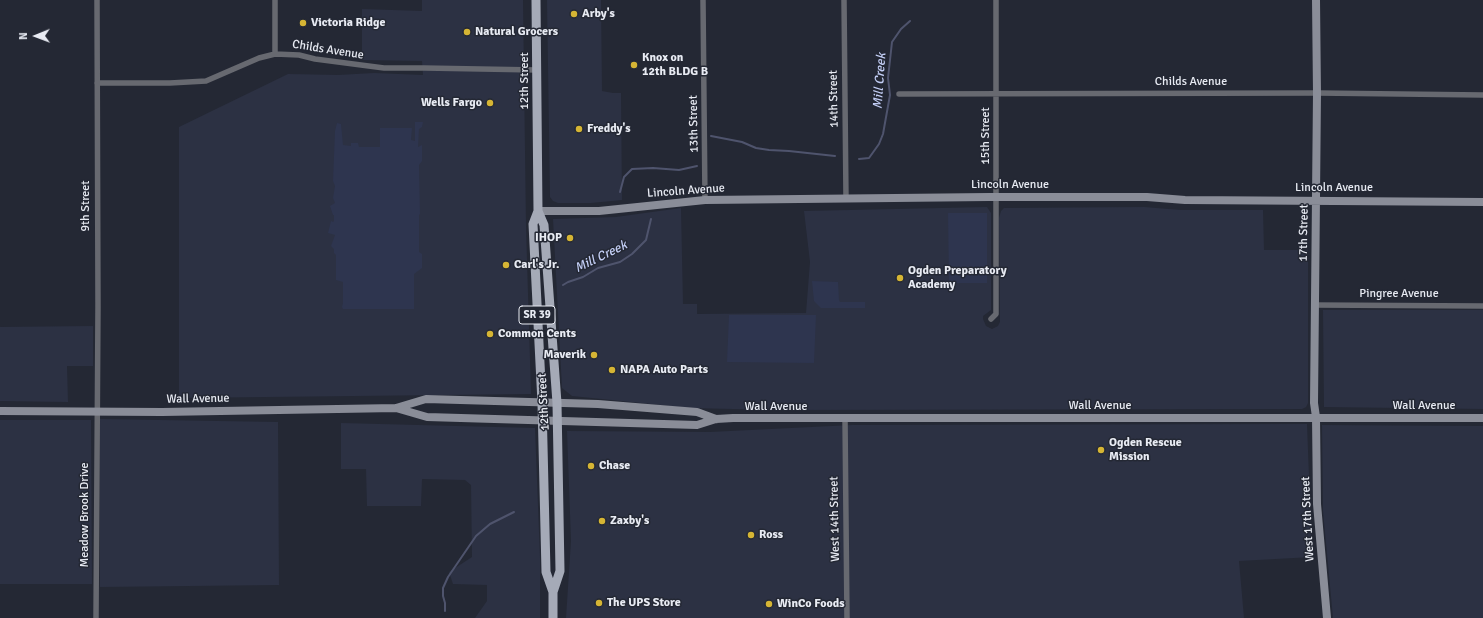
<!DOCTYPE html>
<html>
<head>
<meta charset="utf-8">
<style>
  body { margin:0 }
  #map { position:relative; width:1483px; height:618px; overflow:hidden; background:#242834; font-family:Signika,sans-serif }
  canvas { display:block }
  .north { position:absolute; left:16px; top:16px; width:40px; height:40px; -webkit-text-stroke:3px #242834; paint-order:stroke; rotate:269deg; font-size:11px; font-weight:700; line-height:16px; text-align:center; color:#e8ebf3 }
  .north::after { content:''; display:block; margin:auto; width:14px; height:18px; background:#e8ebf3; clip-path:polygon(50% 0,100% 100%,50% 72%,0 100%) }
</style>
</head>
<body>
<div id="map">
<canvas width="1483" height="618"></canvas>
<div class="north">N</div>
</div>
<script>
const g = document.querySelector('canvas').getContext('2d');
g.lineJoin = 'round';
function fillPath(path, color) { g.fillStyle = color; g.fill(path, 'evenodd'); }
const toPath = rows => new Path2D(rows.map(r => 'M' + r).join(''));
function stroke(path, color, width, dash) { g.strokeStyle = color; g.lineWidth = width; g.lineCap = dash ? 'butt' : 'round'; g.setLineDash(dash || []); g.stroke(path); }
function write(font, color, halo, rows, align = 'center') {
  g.font = font + ' Signika,sans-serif'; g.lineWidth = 3; g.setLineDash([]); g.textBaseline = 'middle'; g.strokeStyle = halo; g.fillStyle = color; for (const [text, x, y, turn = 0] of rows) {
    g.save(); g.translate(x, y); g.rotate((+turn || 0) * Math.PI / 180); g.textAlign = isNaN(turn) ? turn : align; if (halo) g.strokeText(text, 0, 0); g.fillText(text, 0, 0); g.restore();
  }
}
fillPath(toPath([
  [422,0,523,0,526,226,531,394,179,398,179,127,288,74,338,75,374,73,423,75,422,61,362,60,362,9,422,11],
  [547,0,601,0,602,91,613,93,621,93,622,200,591,203,558,203,553,201,550,197],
  [987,207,991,213,991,310,983,316,983,319,986,326,992,329,998,326,1000,322,999,218,1001,211,1004,208,1144,207,1181,210,1263,210,1264,250,1308,250,1308,403,1306,407,1302,409,775,410,690,408,572,396,562,388,553,219,616,217,681,208,683,304,697,304,697,314,806,313,810,262,804,211],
  [1323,310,1483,310,1483,409,1324,407],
  [93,326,93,366,67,366,68,402,0,401,0,327],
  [100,419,278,422,279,585,100,587],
  [0,420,91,420,92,584,0,584],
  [341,423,535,428,540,558,540,618,475,618,487,601,487,585,453,584,449,572,472,557,471,485,465,480,422,479,421,506,367,506,366,469,341,469],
  [1307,424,1312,557,1239,561,1244,618,566,618,571,541,567,431,710,432,852,425],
  [1322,425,1483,426,1483,618,1333,618,1323,511]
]), '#2c3143');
fillPath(toPath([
  [415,122,423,122,422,127,419,129,418,147,422,145,422,161,419,165,420,214,419,215,419,252,422,254,422,268,414,274,414,309,343,309,342,307,343,303,343,282,336,280,336,255,334,253,334,249,331,246,335,235,328,233,331,221,333,222,334,221,334,215,333,215,330,206,335,203,333,198,335,186,333,181,335,131,337,123,341,124,343,145,351,146,351,143,358,143,359,147,380,147,380,128,412,128,411,140,415,141],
  [948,213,987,213,987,283,949,283],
  [812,281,838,282,839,300,840,302,865,302,865,308,821,308,814,301],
  [729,315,816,315,814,363,727,362]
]), '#2e354f');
stroke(toPath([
  [711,136,742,142,756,148,769,150,789,151,835,156],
  [859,159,869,158,879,144,883,134,890,95,888,78,892,42,901,29,910,21],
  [620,192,624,177,632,169,653,168,679,170,697,166],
  [563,285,568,282,583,277,598,268,620,262,632,254,646,240,651,219],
  [445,611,445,603,443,596,443,588,448,577,476,536,490,524,514,512]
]), '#4f546d', 2);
stroke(toPath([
  [275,0,275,54],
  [703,0,705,200],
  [844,0,846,198],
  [97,83,170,83,206,81,259,58,275,54,299,55,315,59,384,68,424,68,537,70],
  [899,94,1317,93,1483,95],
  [1314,305,1483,306],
  [991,319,996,314,996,0],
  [845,419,847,618],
  [96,618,98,306,97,0]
]), '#676970', 5.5);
stroke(toPath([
  [1316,0,1317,93,1314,403,1316,417,1317,504,1327,618],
  [538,211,599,211,705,200,989,197,1147,197,1185,200,1483,202],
  [396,408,427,417,697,425,716,419,733,418,1483,418],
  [0,411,162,412,396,408,426,399,598,404,697,412,716,419]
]), '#8a8d98', 8);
stroke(toPath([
  [536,0,538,211,544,225,557,403,560,571,553,592],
  [538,211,533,224,542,403,546,572,553,592,553,618]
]), '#a5aab7', 9);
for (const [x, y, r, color] of [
  [574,14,4,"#d6b534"],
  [303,23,4,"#d6b534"],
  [467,32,4,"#d6b534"],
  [634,65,4,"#d6b534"],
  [490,103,4,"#d6b534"],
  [579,129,4,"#d6b534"],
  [570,238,4,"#d6b534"],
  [506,265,4,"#d6b534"],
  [900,278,4,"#d6b534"],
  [490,334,4,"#d6b534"],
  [594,355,4,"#d6b534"],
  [612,370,4,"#d6b534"],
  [1101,450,4,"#d6b534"],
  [591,466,4,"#d6b534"],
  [602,521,4,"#d6b534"],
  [751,535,4,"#d6b534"],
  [599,603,4,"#d6b534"],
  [769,604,4,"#d6b534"]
]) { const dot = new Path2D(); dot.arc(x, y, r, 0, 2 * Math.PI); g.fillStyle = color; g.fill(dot); stroke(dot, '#242834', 1.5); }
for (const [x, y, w] of [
  [537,315,36]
]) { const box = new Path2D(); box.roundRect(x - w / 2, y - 9, w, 18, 3); g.fillStyle = '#242834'; g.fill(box); stroke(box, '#e8ebf3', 1); }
write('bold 11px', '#e8ebf3', null, [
  ["SR 39",537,315]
]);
write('bold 12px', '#e8ebf3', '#242834', [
  ["Arby's",582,14],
  ["Victoria Ridge",311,23],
  ["Natural Grocers",475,32],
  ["Knox on",642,58],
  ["12th BLDG B",642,72],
  ["Wells Fargo",482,103,"right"],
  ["Freddy's",587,129],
  ["IHOP",562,238,"right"],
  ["Carl's Jr.",514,265],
  ["Ogden Preparatory",908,271],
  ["Academy",908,285],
  ["Common Cents",498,334],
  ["Maverik",586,355,"right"],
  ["NAPA Auto Parts",620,370],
  ["Ogden Rescue",1109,443],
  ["Mission",1109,457],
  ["Chase",599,466],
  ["Zaxby's",610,521],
  ["Ross",759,535],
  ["The UPS Store",607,603],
  ["WinCo Foods",777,604]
], 'left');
write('12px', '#e8ebf3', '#242834', [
  ["Childs Avenue",328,50,9],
  ["12th Street",525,81,-90],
  ["Childs Avenue",1191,82],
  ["14th Street",834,99,-91],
  ["13th Street",694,124,-91],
  ["15th Street",986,136,-90],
  ["Lincoln Avenue",1010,185],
  ["Lincoln Avenue",1334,188],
  ["Lincoln Avenue",686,191,-4],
  ["9th Street",86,206,-90],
  ["17th Street",1304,233,-89],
  ["Pingree Avenue",1399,294],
  ["Wall Avenue",198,399,-1],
  ["12th Street",544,402,-93],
  ["Wall Avenue",1100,406],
  ["Wall Avenue",1424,406],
  ["Wall Avenue",776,407],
  ["Meadow Brook Drive",85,515,-90],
  ["West 14th Street",835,519,-91],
  ["West 17th Street",1308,519,-93]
]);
write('italic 13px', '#c2cdf4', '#242834', [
  ["Mill Creek",880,81,-86],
  ["Mill Creek",601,257,-26]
]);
</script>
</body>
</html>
